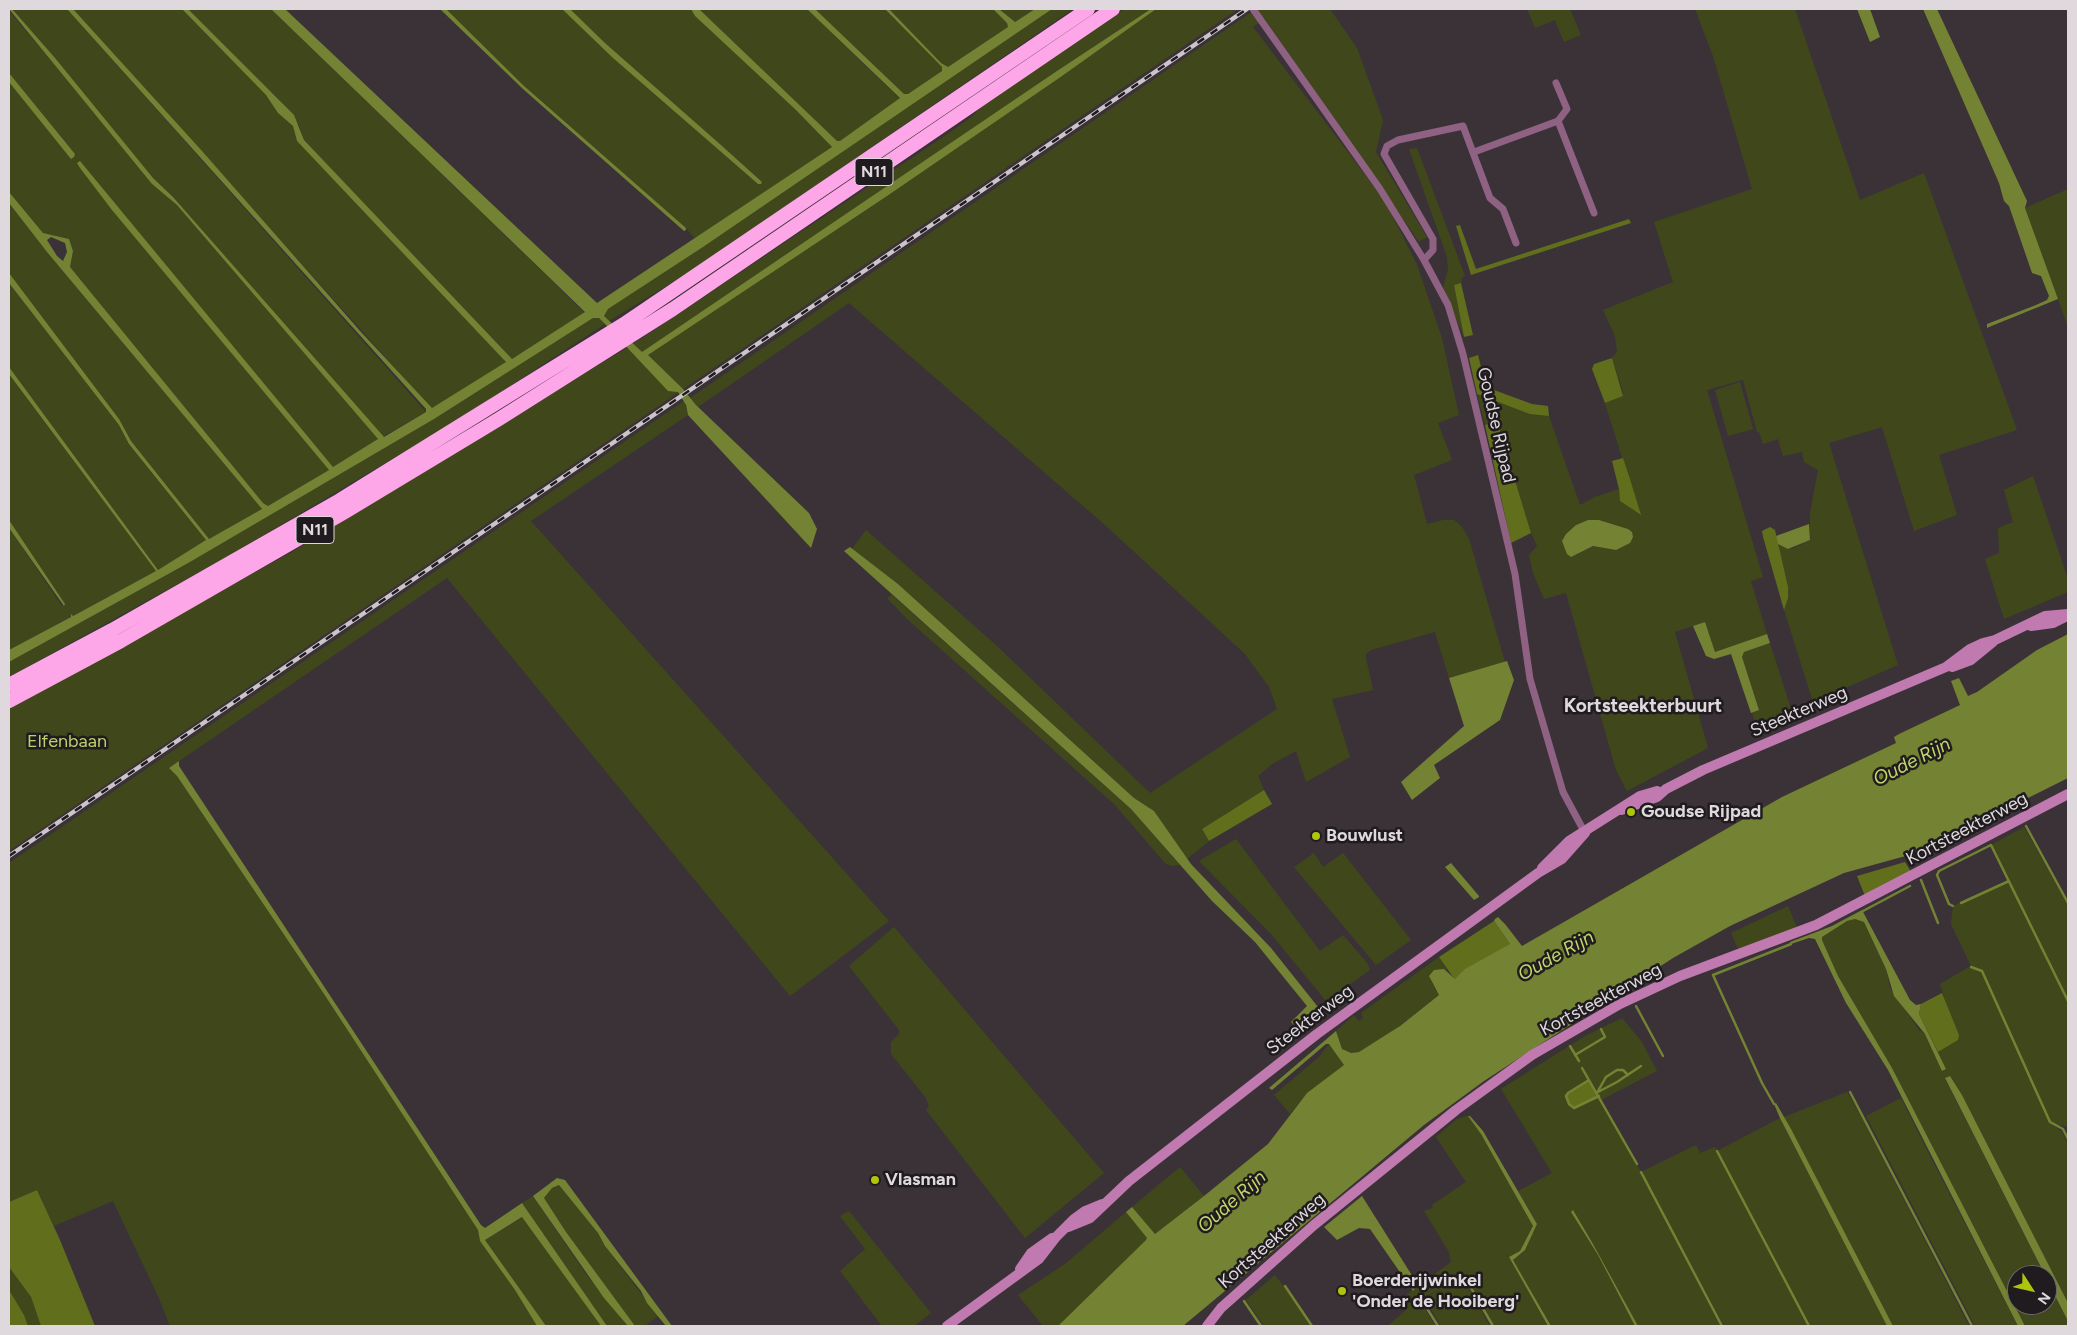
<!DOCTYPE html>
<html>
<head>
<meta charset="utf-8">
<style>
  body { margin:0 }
  #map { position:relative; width:2077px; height:1335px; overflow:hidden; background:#3b3238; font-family:Figtree,sans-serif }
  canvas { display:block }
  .frame { position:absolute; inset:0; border:10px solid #dfd9dd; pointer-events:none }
  .north { position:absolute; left:2007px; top:1265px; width:50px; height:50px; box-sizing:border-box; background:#1f1b1e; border:1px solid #6c676a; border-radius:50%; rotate:125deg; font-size:14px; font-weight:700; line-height:20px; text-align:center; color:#dfd9dd }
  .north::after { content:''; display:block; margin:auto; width:18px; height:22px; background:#adc60d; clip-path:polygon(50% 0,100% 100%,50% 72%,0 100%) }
</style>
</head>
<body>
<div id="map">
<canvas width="2077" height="1335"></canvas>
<div class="frame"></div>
<div class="north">N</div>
</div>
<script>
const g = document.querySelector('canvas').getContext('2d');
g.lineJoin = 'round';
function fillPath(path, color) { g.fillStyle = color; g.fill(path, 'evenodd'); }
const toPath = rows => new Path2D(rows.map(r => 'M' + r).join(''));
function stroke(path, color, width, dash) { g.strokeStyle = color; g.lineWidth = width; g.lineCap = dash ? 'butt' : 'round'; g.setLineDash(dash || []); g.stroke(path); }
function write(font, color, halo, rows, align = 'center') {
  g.font = font + ' Figtree,sans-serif'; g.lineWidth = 5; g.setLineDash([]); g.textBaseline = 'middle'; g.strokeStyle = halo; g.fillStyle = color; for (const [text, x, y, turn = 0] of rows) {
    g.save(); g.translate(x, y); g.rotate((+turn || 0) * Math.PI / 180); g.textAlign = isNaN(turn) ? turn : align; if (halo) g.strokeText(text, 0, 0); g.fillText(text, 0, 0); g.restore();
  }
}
fillPath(toPath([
  [12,9,67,9,426,412,382,437,173,197,153,178],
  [73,9,182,9,266,95,278,113,293,126,297,141,507,362,433,408,430,407],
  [188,9,271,9,585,313,512,359,304,140,299,125,275,95,268,91],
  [446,9,562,9,613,58,758,184,761,184,762,182,721,145,605,43,570,9,691,9,695,16,796,110,832,147,695,239,686,228,524,87],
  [699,9,807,9,900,99,840,141,836,141],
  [815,9,885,9,942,67,942,71,908,94,904,94],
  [889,9,993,9,1007,23,1008,27,948,67,941,63],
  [999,9,1035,9,1015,22],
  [1052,9,1073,9,689,272,609,321,604,316,608,309,703,247],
  [1124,9,1238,9,9,851,9,708,292,552,633,344,943,137,970,118,988,101],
  [1256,9,1330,9,1357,48,1383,120,1376,152,1427,237,1419,242,1265,19,1253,27,1385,201,1417,265,1442,338,1459,415,1438,423,1452,460,1414,475,1427,524,1443,520,1454,520,1462,527,1469,539,1505,662,1449,678,1435,632,1371,650,1366,654,1366,658,1373,690,1332,699,1350,757,1306,782,1296,751,1272,764,1258,776,1264,790,1202,829,1209,841,1187,859,1154,811,1134,798,898,584,852,549,866,530,997,646,1150,793,1277,709,1269,687,1245,654,1192,605,1105,525,849,303,698,407,690,398],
  [1527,9,1570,9,1581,35,1564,42,1555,20,1535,28],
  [1695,9,1795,9,1860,200,1924,173,2017,430,1939,455,1957,515,1914,531,1882,427,1829,443,1898,665,1813,702,1784,610,1788,598,1778,544,1792,549,1810,540,1810,513,1818,470,1804,462,1802,452,1783,456,1778,439,1763,444,1759,432,1757,432,1743,380,1707,390,1763,577,1751,581,1767,634,1715,652,1705,622,1675,632,1708,748,1627,791,1616,770,1566,593,1544,599,1533,573,1529,555,1537,546,1531,533,1497,421,1485,425,1477,394,1503,404,1549,416,1580,505,1595,497,1619,489,1620,501,1640,515,1605,403,1622,396,1623,392,1612,358,1617,352,1615,336,1603,310,1673,282,1654,222,1752,189,1713,56],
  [1588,520,1599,520,1628,529,1630,543,1616,550,1593,546,1571,557,1566,534,1576,525],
  [9,11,99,117,152,184,177,205,360,418,378,439,377,441,333,467,79,161,130,231,329,470,268,506,263,503,70,267,73,251,69,239,43,233,9,192,9,82,71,158,75,154,9,73],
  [1417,148,1465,276,1462,277,1461,283,1454,285,1464,337,1443,288,1448,270,1447,257,1409,149],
  [2068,189,2068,327,2025,208],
  [9,203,47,252,262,509,209,539,131,441,119,419,9,273],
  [9,283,119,425,129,444,206,540,204,542,158,570,9,367],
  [593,318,599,318,605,324,456,421,230,555,9,677,9,662,190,562,434,419],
  [9,374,156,571,9,650,9,528,62,606,65,604,9,520],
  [1740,382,1753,429,1728,436,1715,390],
  [684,401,688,415,531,521,889,921,790,996,447,578,169,768,177,776,324,994,478,1230,480,1241,515,1290,537,1326,170,1326,158,1296,113,1201,54,1226,37,1190,9,1202,9,863],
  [2033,476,2068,579,2068,592,2004,619,1985,559,1999,553,1998,528,2013,522,2004,490],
  [892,595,1131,809,1180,865,1171,866,1165,863,1115,805,906,618,887,598],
  [1770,643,1792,712,1756,727,1752,712,1759,710,1742,657,1744,652],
  [2024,827,2068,905,2068,999,2044,952,2068,1002,2068,1130,2067,1127,2051,1123,2062,1132,2068,1144,2068,1303,1962,1095,1950,1076,1945,1079,2045,1275,2017,1275,2017,1305,2047,1305,2047,1280,2068,1321,2068,1326,2025,1326,1892,1068,1838,976,1822,940,1822,937,1847,921,1855,919,1864,922,1886,969,1890,988,1919,1030,1925,1034,1943,1071,1946,1069,1938,1052,1957,1040,1940,984,1971,966,1951,924,1953,906,2008,881,1991,845],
  [1236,839,1320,951,1343,935,1368,964,1370,970,1326,1001,1272,935,1199,861],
  [1314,853,1323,867,1343,853,1411,940,1376,965,1294,867],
  [1788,906,1797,928,1739,951,1731,933],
  [894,927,1104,1173,1025,1238,926,1110,929,1107,926,1098,891,1054,891,1042,899,1034,899,1030,849,966],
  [1439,957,1448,971,1444,969,1431,981,1439,995,1389,1034,1359,1052,1351,1053,1342,1049,1336,1031,1354,1015,1359,1021,1363,1018,1361,1013],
  [1622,1018,1642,1042,1657,1071,1601,1100,1641,1172,1696,1145,1700,1153,1715,1147,1717,1151,1780,1118,1887,1326,1724,1326,1680,1244,1722,1326,1638,1326,1593,1244,1571,1212,1598,1255,1635,1326,1551,1326,1513,1260,1525,1250,1537,1224,1518,1191,1552,1173,1501,1089,1585,1036],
  [1329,1044,1345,1065,1307,1093,1290,1114,1274,1095,1319,1057],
  [1847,1092,1862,1118,1969,1326,1893,1326,1784,1117],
  [1901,1098,1930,1156,2018,1326,1975,1326,1866,1116],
  [1468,1116,1481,1134,1533,1226,1520,1251,1509,1257,1548,1326,1495,1326,1465,1280,1466,1284,1490,1326,1441,1326,1424,1298,1445,1288,1419,1299,1435,1326,1388,1326,1407,1309,1406,1295,1451,1262,1449,1252,1424,1211,1433,1208,1432,1205,1466,1182,1436,1137,1457,1119],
  [1180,1167,1204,1196,1155,1234,1132,1207],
  [559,1185,598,1233,605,1246,658,1316,645,1326,635,1326,566,1232,544,1198,552,1188],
  [533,1196,586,1274,628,1326,607,1326,522,1203],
  [849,1211,931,1313,914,1326,882,1326,840,1271,865,1249,840,1216],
  [1126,1212,1147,1238,1146,1240,1058,1326,1043,1326,1018,1295,1065,1264],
  [523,1217,532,1227,601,1326,546,1326,518,1288,485,1240],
  [9,1267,31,1297,41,1326,28,1326,9,1290],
  [1275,1275,1285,1288,1311,1326,1264,1326,1246,1300]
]), '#40481b');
fillPath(toPath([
  [1629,219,1631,223,1471,275,1456,226,1460,225,1476,269],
  [1461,283,1473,335,1464,337,1454,285],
  [1478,355,1486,387,1532,404,1548,406,1549,416,1530,414,1477,394,1469,358],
  [1612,358,1623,396,1605,403,1592,369,1594,364],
  [1497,421,1531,533,1511,543,1485,425],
  [1623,458,1630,479,1641,515,1620,501,1619,489,1612,461],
  [1770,527,1775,530,1788,587,1788,598,1784,610,1763,537,1762,531],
  [1264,790,1272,804,1209,841,1202,829],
  [1905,862,1911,872,1865,896,1857,876],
  [1494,921,1510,944,1455,980,1439,957],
  [1942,993,1959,1035,1958,1040,1938,1052,1919,1014,1921,1004],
  [1589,1080,1599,1096,1574,1108,1569,1104,1566,1096,1568,1093],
  [37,1190,60,1240,95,1326,41,1326,31,1297,9,1267,9,1202],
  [9,1290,24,1315,28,1326,9,1326]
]), '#616e1c');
fillPath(toPath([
  [9,9,12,9,55,58,153,178,173,197,384,437,426,412,426,409,67,9,73,9,202,151,361,332,432,408,506,362,297,141,293,126,278,113,266,95,182,9,188,9,294,115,304,140,512,359,585,312,271,9,285,9,597,303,832,147,796,110,695,16,691,9,699,9,837,141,840,141,900,98,807,9,815,9,904,94,908,94,942,71,942,67,885,9,889,9,941,63,948,67,1008,27,1007,23,993,9,999,9,1015,22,1035,9,1052,9,703,247,608,309,604,316,642,352,1057,71,1151,9,1156,9,1062,76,887,196,648,355,683,389,696,405,809,513,817,529,811,548,688,415,686,405,678,392,668,391,605,324,599,318,593,318,434,419,190,562,9,662,9,650,71,617,71,614,73,616,156,571,9,374,9,367,158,570,206,540,129,444,119,425,9,283,9,273,119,419,131,441,209,539,262,509,47,252,9,203,9,192,43,233,69,239,73,251,70,267,263,503,268,506,329,470,112,210,80,168,77,163,80,161,333,467,378,439,177,205,152,184],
  [51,237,65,243,67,252,63,261,57,256,47,240],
  [440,9,446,9,524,86,686,228,686,230,684,231,523,89],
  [562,9,570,9,605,43,721,145,762,182,761,184,758,184,613,58],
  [1857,9,1870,9,1880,37,1870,42],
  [1923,9,1937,9,2027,201,2025,208,2058,299,1989,327,1987,328,1987,324,2036,305,2047,300,2049,296,2041,276,2032,273,2009,206,2004,201,1999,183],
  [9,73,75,154,74,157,71,159,9,82],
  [9,520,65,604,64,606,9,528],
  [1588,520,1599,520,1628,529,1632,532,1633,537,1630,543,1616,550,1593,546,1571,557,1567,554,1562,541,1566,534,1576,525],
  [1809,524,1810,540,1788,549,1778,544,1776,536],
  [850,547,898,584,1134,798,1154,811,1191,864,1271,948,1318,1007,1318,1014,1294,1025,1291,1022,1307,1006,1255,942,1212,901,1131,809,844,551],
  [1705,622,1715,652,1767,634,1770,643,1744,652,1742,657,1759,710,1751,713,1731,654,1714,659,1706,656,1693,626],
  [2068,634,2068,778,1920,852,1844,873,1730,926,1673,958,1484,1081,1424,1125,1183,1326,1058,1326,1146,1240,1147,1238,1126,1212,1132,1207,1155,1234,1204,1196,1268,1144,1307,1093,1344,1065,1329,1044,1326,1044,1272,1090,1269,1088,1336,1031,1342,1049,1351,1053,1359,1052,1400,1026,1439,995,1429,976,1434,970,1444,969,1455,979,1465,969,1510,944,1494,921,1495,919,1498,917,1505,924,1522,946,1782,797,1896,743,1894,737,1899,734,1960,705,1951,681,1959,678,1968,696,1977,692,2037,650],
  [1507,661,1514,680,1500,720,1434,765,1440,778,1412,800,1401,782,1464,726,1449,678],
  [179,761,179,766,481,1225,485,1228,522,1203,607,1326,601,1326,522,1217,485,1240,546,1326,537,1326,515,1290,480,1241,478,1230,324,994,177,776,169,768],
  [1451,863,1479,896,1479,897,1474,900,1445,867],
  [1862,910,1910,1000,1916,1005,1921,1004,1919,1014,1946,1069,1942,1071,1925,1034,1894,996,1886,969,1864,922,1855,919,1847,921,1822,937,1822,940,1838,976,1892,1068,2025,1326,2018,1326,1888,1070,1846,1003,1815,939,1809,938,1791,944,1790,942,1832,926],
  [1950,1076,1962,1095,2068,1303,2068,1321,2047,1280,2047,1275,2045,1275,1945,1078],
  [1776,1103,1791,1129,1893,1326,1887,1326,1780,1118,1774,1104],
  [1468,1116,1470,1116,1483,1131,1537,1224,1525,1250,1513,1260,1551,1326,1548,1326,1509,1257,1520,1251,1533,1226,1481,1134],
  [557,1178,565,1180,672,1326,666,1326,647,1303,641,1291,605,1246,598,1233,559,1185,552,1188,544,1198,566,1232,635,1326,628,1326,604,1298,533,1196],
  [1362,1196,1418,1285,1413,1291,1370,1229,1359,1228,1337,1240,1324,1227],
  [1573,1210,1593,1244,1638,1326,1635,1326,1598,1255,1571,1212]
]), '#748233');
stroke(toPath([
  [2026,826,2068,903],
  [1921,880,1938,923],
  [1961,903,2009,881],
  [1953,906,1949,904,1937,875,1939,871,1991,845,2068,1001],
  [1863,911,1910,886],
  [1971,967,1982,971,2050,1122,2063,1129,2068,1139],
  [1636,1006,1663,1056],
  [1570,1046,1579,1061],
  [1575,1055,1605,1037,1601,1029],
  [1582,1068,1637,1164],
  [1589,1080,1568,1093,1566,1096,1569,1104,1574,1108,1599,1096],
  [1598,1091,1606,1077,1617,1070,1623,1070,1628,1075],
  [1598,1092,1617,1082,1641,1066],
  [1850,1092,1972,1326],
  [1774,1104,1762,1083,1713,975,1791,944],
  [1717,1151,1809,1326],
  [1641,1172,1722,1326],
  [1285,1286,1312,1326],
  [1471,1288,1493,1326],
  [1244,1301,1261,1326],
  [1423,1302,1438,1326]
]), '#748233', 2.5);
stroke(toPath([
  [1253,9,1380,189,1424,260,1448,305,1463,354,1515,574,1530,679,1563,792,1585,833],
  [1556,83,1567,109,1558,121],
  [1474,152,1558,121,1594,213],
  [1424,260,1433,250,1433,239,1384,154,1387,146,1398,140,1463,126,1490,198,1503,209,1516,243]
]), '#8f6284', 7);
stroke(toPath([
  [2031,626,2053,623,2067,616],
  [1952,667,1971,660,1993,642],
  [1621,810,1657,797,1666,789,1703,770,1946,667,1970,649,1983,643,1995,640,2045,616,2068,614],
  [1542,868,1569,841,1640,796,1657,791],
  [1068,1227,1090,1218,1129,1181,1317,1034,1538,873,1562,859,1585,833],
  [1020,1269,1031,1253,1052,1238],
  [947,1326,1039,1259,1056,1237,1074,1219,1085,1211,1102,1204],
  [1207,1326,1221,1308,1314,1225,1456,1110,1532,1055,1620,1004,1680,976,1816,925,2068,794]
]), '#c07ab0', 10);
stroke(toPath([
  [9,685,112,630,340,500,624,324,1088,9],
  [9,701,121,641,345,512,499,419,673,309,1113,9]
]), '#fda6e8', 14);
const rail = toPath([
  [9,856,1247,9]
]);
stroke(rail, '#cbc5c9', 4.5);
stroke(rail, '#1f1b1e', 2.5, [8]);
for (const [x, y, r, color] of [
  [1631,812,5,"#adc60d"],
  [1316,836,5,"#adc60d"],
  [875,1180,5,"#adc60d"],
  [1342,1291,5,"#adc60d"]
]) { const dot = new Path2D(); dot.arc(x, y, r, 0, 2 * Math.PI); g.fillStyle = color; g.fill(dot); stroke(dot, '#1f1b1e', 2); }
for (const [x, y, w] of [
  [874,172,38],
  [315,530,38]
]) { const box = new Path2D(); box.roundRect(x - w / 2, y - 13.5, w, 27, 4); g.fillStyle = '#1f1b1e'; g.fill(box); stroke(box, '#dfd9dd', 1); }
write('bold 16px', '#dfd9dd', null, [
  ["N11",874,172],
  ["N11",315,530]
]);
write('18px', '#dfd9dd', '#1f1b1e', [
  ["Goudse Rijpad",1496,425,77],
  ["Steekterweg",1799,712,-23],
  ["Kortsteekterweg",1967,829,-28],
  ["Kortsteekterweg",1601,1000,-28],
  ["Steekterweg",1310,1020,-37],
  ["Kortsteekterweg",1272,1241,-41]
]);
write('18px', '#bdd166', '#1f1b1e', [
  ["Elfenbaan",67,742]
]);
write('bold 18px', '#dfd9dd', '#1f1b1e', [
  ["Goudse Rijpad",1641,812],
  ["Bouwlust",1326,836],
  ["Vlasman",885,1180],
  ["Boerderijwinkel",1352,1281],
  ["'Onder de Hooiberg'",1352,1302]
], 'left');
write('bold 19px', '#dfd9dd', '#1f1b1e', [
  ["Kortsteekterbuurt",1643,706]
]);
write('italic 19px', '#c2d66b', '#1f1b1e', [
  ["Oude Rijn",1912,762,-27],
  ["Oude Rijn",1556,956,-29],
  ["Oude Rijn",1232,1202,-41]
]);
</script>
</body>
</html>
